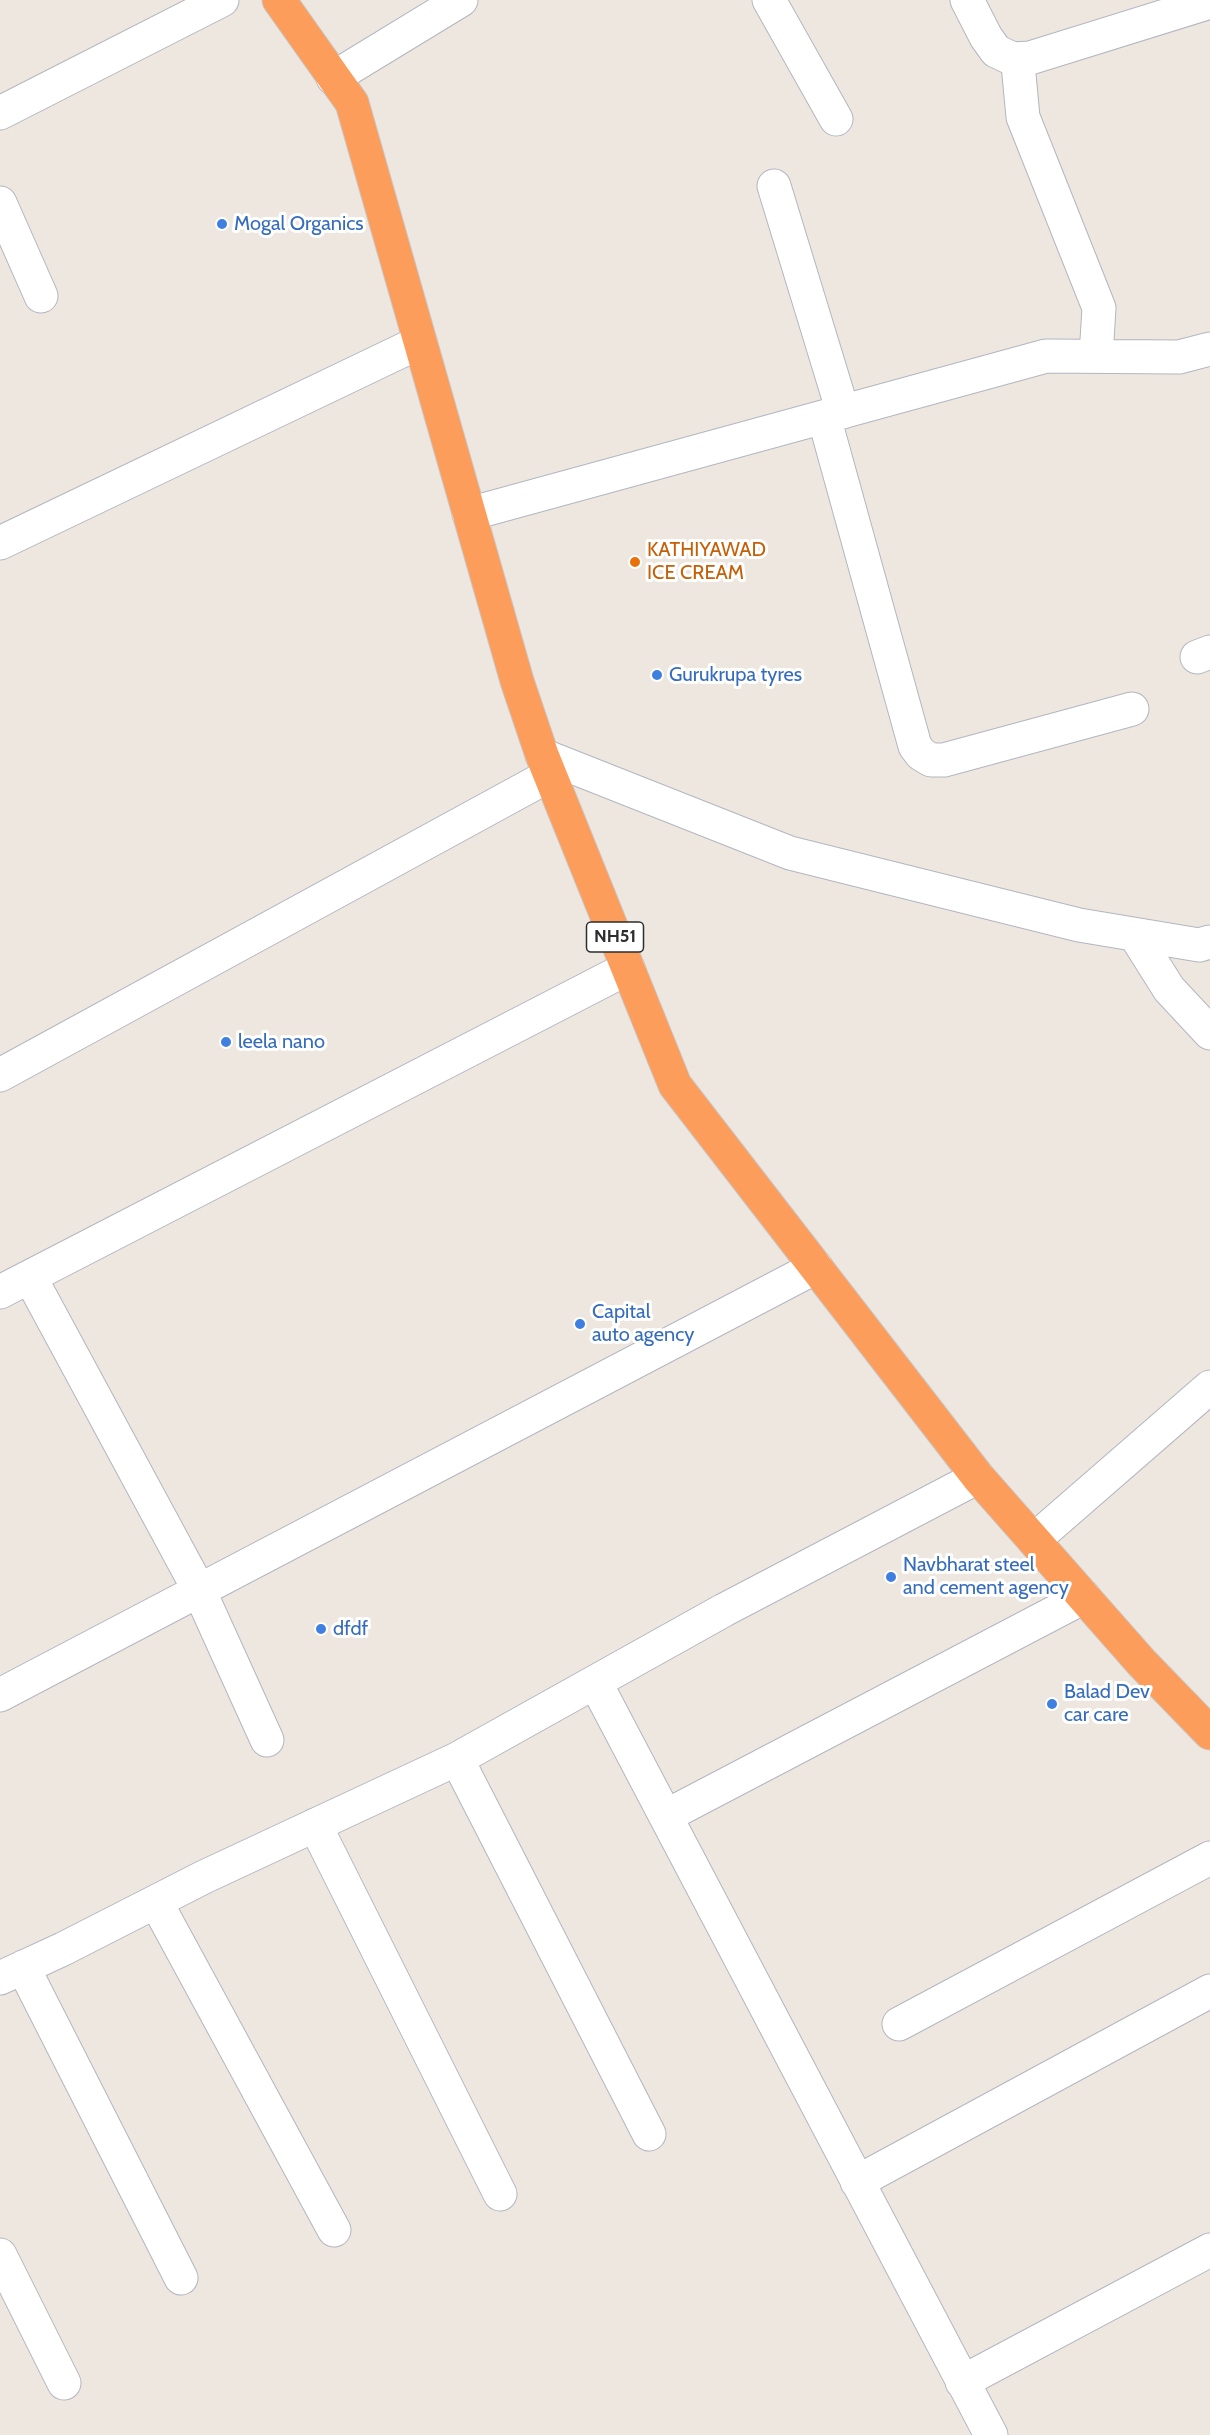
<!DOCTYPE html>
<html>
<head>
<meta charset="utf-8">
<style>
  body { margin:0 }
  canvas { display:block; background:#eee7e0 }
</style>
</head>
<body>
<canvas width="1210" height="2435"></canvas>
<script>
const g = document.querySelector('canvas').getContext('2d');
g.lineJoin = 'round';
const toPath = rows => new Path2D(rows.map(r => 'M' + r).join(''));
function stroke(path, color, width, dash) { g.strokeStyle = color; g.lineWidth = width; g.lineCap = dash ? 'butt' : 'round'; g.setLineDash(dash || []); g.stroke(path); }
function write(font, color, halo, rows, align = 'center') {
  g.font = font + ' Cabin,sans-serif'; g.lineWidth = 6; g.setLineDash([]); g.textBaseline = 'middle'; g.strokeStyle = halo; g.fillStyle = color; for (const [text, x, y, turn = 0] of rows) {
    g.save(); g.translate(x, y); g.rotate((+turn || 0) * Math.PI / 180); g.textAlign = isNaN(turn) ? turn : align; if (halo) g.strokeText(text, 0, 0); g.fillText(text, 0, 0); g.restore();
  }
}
const street = toPath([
  [769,0,836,119],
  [967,0,986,37,996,51,1013,59,1030,58,1207,3],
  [1013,59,1018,64,1023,117,1099,308,1096,356],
  [333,78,461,0],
  [0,113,222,0],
  [774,186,843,412],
  [0,203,41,296],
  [824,417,915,746,921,754,931,760,944,760,1132,709],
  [469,514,1046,356,1179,357,1210,349],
  [0,543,420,342],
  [1197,657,1210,652],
  [542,755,790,853,1079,925,1199,945,1210,942],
  [1135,935,1169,989,1210,1033],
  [0,1075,550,775],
  [30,1277,199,1590,267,1740],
  [0,1292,628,968],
  [1034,1540,1210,1387],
  [595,1682,991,2435],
  [0,1695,816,1267],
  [457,1759,649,2134],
  [666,1816,1084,1597],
  [315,1825,500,2194],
  [156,1902,334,2230],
  [23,1967,181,2278],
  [0,1978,63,1949,204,1877,457,1759,724,1610,978,1477],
  [899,2024,1210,1858],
  [857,2182,1210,1991],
  [0,2255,64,2383],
  [962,2382,1210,2250]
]);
const highway = toPath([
  [279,0,352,103,517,681,542,755,675,1085,978,1477,1142,1663,1210,1733]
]);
stroke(street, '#b3b6c0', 35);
stroke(highway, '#c8c8c8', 35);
stroke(street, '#fff', 33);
stroke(highway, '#fd9d5c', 33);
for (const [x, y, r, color] of [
  [222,224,6,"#3f7fe0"],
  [635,562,6,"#e8710a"],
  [657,675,6,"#3f7fe0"],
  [226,1042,6,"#3f7fe0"],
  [580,1324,6,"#3f7fe0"],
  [891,1577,6,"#3f7fe0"],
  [321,1629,6,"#3f7fe0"],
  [1052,1704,6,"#3f7fe0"]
]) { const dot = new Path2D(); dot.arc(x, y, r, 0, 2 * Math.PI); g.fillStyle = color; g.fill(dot); stroke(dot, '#fff', 2); }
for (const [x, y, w] of [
  [615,937,57]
]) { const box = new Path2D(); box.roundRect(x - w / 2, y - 15, w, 30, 4.5); g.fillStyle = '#fff'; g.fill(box); stroke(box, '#2d2d2d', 1.5); }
write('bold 18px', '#2d2d2d', null, [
  ["NH51",615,937]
]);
write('20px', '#366cbe', '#fff', [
  ["Mogal Organics",234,224],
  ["Gurukrupa tyres",669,675],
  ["leela nano",238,1042],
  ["Capital",592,1312],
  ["auto agency",592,1335],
  ["Navbharat steel",903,1565],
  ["and cement agency",903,1588],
  ["dfdf",333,1629],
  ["Balad Dev",1064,1692],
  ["car care",1064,1715]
], 'left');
write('20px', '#c56008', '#fff', [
  ["KATHIYAWAD",647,550],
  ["ICE CREAM",647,573]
], 'left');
</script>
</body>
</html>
